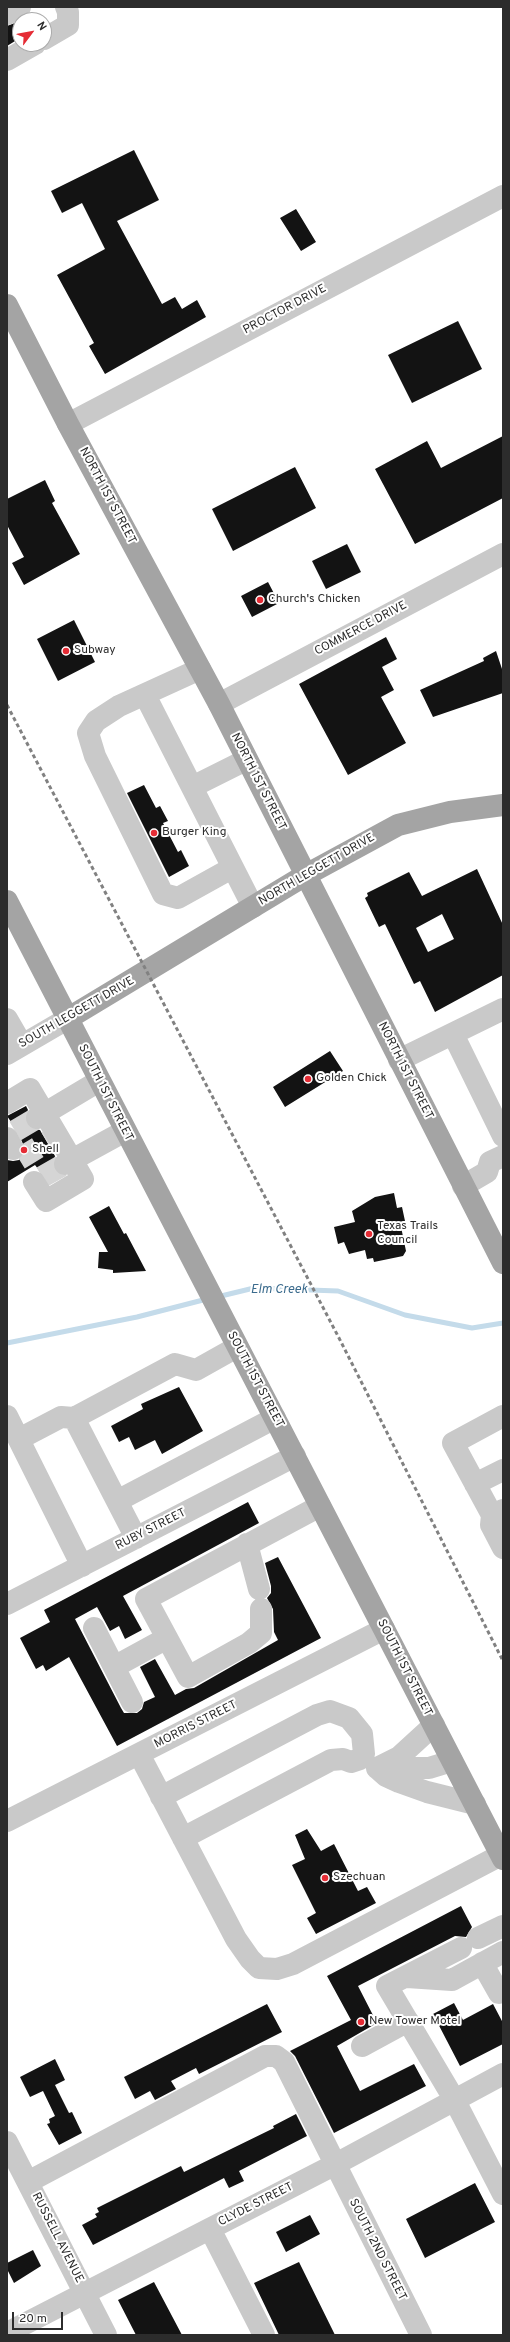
<!DOCTYPE html>
<html>
<head>
<meta charset="utf-8">
<style>
  body { margin:0 }
  #map { position:relative; width:510px; height:2342px; overflow:hidden; background:#fff; font-family:Overpass,sans-serif }
  canvas { display:block }
  .frame { position:absolute; inset:0; border:8px solid #2c2c2c; pointer-events:none }
  .north { position:absolute; left:12px; top:12px; width:40px; height:40px; box-sizing:border-box; background:#fff; border:1px solid #ababab; border-radius:50%; rotate:58deg; font-size:11px; font-weight:700; line-height:16px; text-align:center; color:#2c2c2c }
  .north::after { content:''; display:block; margin:auto; width:14px; height:18px; background:#e52c35; clip-path:polygon(50% 0,100% 100%,50% 72%,0 100%) }
  .scale { position:absolute; left:12px; top:2312px; width:51px; height:18px; box-sizing:border-box; border:2px solid #2c2c2c; border-top:0; padding-left:5px; font-size:12px; line-height:14px; white-space:nowrap; color:#2c2c2c; -webkit-text-stroke:3px #fff; paint-order:stroke }
</style>
</head>
<body>
<div id="map">
<canvas width="510" height="2342"></canvas>
<div class="frame"></div>
<div class="north">N</div>
<div class="scale">20 m</div>
</div>
<script>
const g = document.querySelector('canvas').getContext('2d');
g.lineJoin = 'round';
const toPath = rows => new Path2D(rows.map(r => 'M' + r).join(''));
function stroke(path, color, width, dash) { g.strokeStyle = color; g.lineWidth = width; g.lineCap = dash ? 'butt' : 'round'; g.setLineDash(dash || []); g.stroke(path); }
function fillPath(path, color) { g.fillStyle = color; g.fill(path, 'evenodd'); }
function write(font, color, halo, rows, align = 'center') {
  g.font = font + ' Overpass,sans-serif'; g.lineWidth = 4; g.setLineDash([]); g.textBaseline = 'middle'; g.strokeStyle = halo; g.fillStyle = color; for (const [text, x, y, turn = 0] of rows) {
    g.save(); g.translate(x, y); g.rotate((+turn || 0) * Math.PI / 180); g.textAlign = isNaN(turn) ? turn : align; if (halo) g.strokeText(text, 0, 0); g.fillText(text, 0, 0); g.restore();
  }
}
stroke(toPath([
  [217,1297,254,1288,338,1291,405,1315,472,1328,503,1323],
  [7,1343,137,1317,207,1299]
]), '#c4dbea', 5);
fillPath(toPath([
  [20,21,20,38,7,46,7,26],
  [134,150,159,200,117,221,162,304,175,297,182,309,197,300,206,317,105,374,89,346,94,343,57,275,105,249,82,203,62,213,51,191],
  [296,209,316,242,301,251,280,218],
  [458,321,482,369,412,403,388,355],
  [503,436,503,498,415,544,375,469,427,441,441,468],
  [295,467,316,508,233,551,212,509],
  [45,480,55,501,52,503,80,554,24,585,12,563,24,557,7,525,7,499],
  [347,544,361,572,326,589,312,561],
  [268,582,279,603,252,617,241,596],
  [74,620,95,662,58,681,37,639],
  [386,637,397,659,382,667,394,690,381,697,406,743,348,775,299,684],
  [496,651,503,672,503,693,433,717,420,690,484,661,483,658],
  [144,785,156,808,160,806,168,821,163,823,178,852,181,850,189,866,169,877,127,793],
  [477,869,503,925,503,975,435,1012,420,981,414,984,385,924,379,927,365,898,368,896,367,893,409,872,422,896],
  [442,914,454,939,428,952,416,928],
  [330,1051,343,1071,285,1107,273,1087],
  [26,1106,28,1110,25,1118,26,1124,31,1129,40,1130,55,1156,53,1164,54,1170,63,1176,50,1184,35,1165,7,1182,7,1160,13,1161,19,1160,24,1155,25,1149,18,1132,7,1116],
  [394,1193,397,1208,402,1207,405,1221,400,1222,406,1251,403,1256,374,1262,373,1258,367,1259,365,1250,349,1254,344,1242,338,1244,334,1227,355,1222,352,1211,375,1197],
  [109,1206,124,1234,126,1233,146,1271,113,1273,113,1270,98,1268,99,1252,108,1252,89,1217],
  [179,1387,203,1431,162,1454,155,1440,135,1450,129,1437,119,1442,111,1426,143,1409,141,1404],
  [248,1502,259,1523,123,1596,142,1630,125,1639,119,1626,110,1631,97,1607,75,1619,121,1708,124,1713,137,1713,142,1709,144,1702,155,1697,140,1667,155,1659,175,1695,186,1689,194,1688,278,1640,274,1632,273,1609,267,1598,271,1593,271,1586,265,1563,278,1557,321,1638,117,1746,69,1657,46,1671,43,1665,36,1669,20,1638,50,1622,44,1610],
  [307,1829,321,1851,334,1844,358,1891,367,1887,376,1903,316,1934,307,1918,316,1913,292,1865,305,1859,295,1835],
  [461,1906,472,1927,466,1937,455,1936,358,1986,377,2023,337,2046,360,2091,414,2064,426,2086,334,2133,295,2056,290,2051,351,2020,327,1976],
  [454,2003,463,2020,493,2004,503,2023,503,2044,460,2066,433,2014],
  [267,2004,282,2032,199,2074,196,2068,171,2081,176,2089,155,2100,150,2091,135,2099,124,2077],
  [55,2059,65,2080,55,2085,69,2113,72,2112,82,2133,59,2145,47,2124,50,2123,49,2119,55,2116,43,2091,30,2097,20,2077],
  [296,2114,307,2136,239,2171,244,2181,229,2188,224,2178,93,2245,82,2225,97,2217,95,2214,99,2212,97,2208,181,2166,184,2172,274,2128,273,2126],
  [475,2183,495,2222,425,2258,406,2219],
  [310,2215,320,2234,286,2252,276,2232],
  [33,2250,41,2266,14,2283,7,2269,7,2263],
  [299,2262,335,2335,279,2335,254,2283],
  [154,2282,182,2335,136,2335,118,2300]
]), '#131313');
stroke(toPath([
  [15,1131,37,1118],
  [19,1159,50,1140],
  [42,1177,65,1164]
]), '#d5d5d5', 22, [22, 11]);
stroke(toPath([
  [7,14,20,7],
  [44,39,68,25,68,12,66,7],
  [7,60,35,44],
  [68,424,503,196],
  [200,669,119,706,96,721,88,733,95,756,163,894,178,898,232,868],
  [145,695,253,907],
  [219,704,503,554],
  [192,787,246,760],
  [7,1019,22,1045],
  [453,1034,503,1136],
  [7,1054,67,1019],
  [399,1060,503,1009],
  [7,1103,30,1089,72,1160,125,1131],
  [37,1118,99,1081],
  [7,1138,13,1149],
  [34,1182,46,1201,83,1179,72,1160,65,1164],
  [463,1186,487,1172,490,1162,503,1156],
  [7,1416,82,1566],
  [503,1416,453,1443,492,1515,503,1510],
  [19,1439,61,1417,74,1418],
  [475,1484,503,1470],
  [117,1501,275,1418],
  [492,1515,491,1525,503,1548],
  [136,1538,74,1418,175,1364,196,1370,237,1347],
  [247,1544,259,1589],
  [7,1604,295,1456],
  [261,1609,261,1633,249,1643,188,1677,146,1599,320,1506],
  [94,1628,132,1702],
  [114,1667,167,1638],
  [139,1754,236,1939,250,1959,259,1968,277,1969,293,1964,501,1855],
  [377,1768,386,1776,399,1782,427,1792,475,1804],
  [377,1768,399,1757,434,1725],
  [379,1768,429,1768,452,1761],
  [161,1797,317,1715,330,1711,349,1718,362,1734,364,1754,360,1759,351,1762,343,1759,331,1760,183,1838],
  [7,1821,384,1629],
  [478,1938,503,1926],
  [461,1948,387,1986,454,2099,503,2194],
  [482,1963,499,1993],
  [407,1977,452,1980,503,1952],
  [362,2046,408,2021],
  [7,2142,106,2335],
  [28,2182,265,2056,276,2056,284,2062,421,2335],
  [210,2229,264,2335],
  [7,2333,334,2165,503,2074]
]), '#c9c9c9', 22);
stroke(toPath([
  [7,305,68,424,219,704,503,1263],
  [7,901,503,1859],
  [67,1019,304,876,398,825,450,812,503,805]
]), '#a4a4a4', 22);
stroke(toPath([
  [7,705,339,1338,503,1661]
]), '#818181', 3, [4, 3]);
for (const [x, y, r, color] of [
  [260,600,4,"#e52c35"],
  [66,651,4,"#e52c35"],
  [154,833,4,"#e52c35"],
  [308,1079,4,"#e52c35"],
  [24,1150,4,"#e52c35"],
  [369,1234,4,"#e52c35"],
  [325,1878,4,"#e52c35"],
  [361,2022,4,"#e52c35"]
]) { const dot = new Path2D(); dot.arc(x, y, r, 0, 2 * Math.PI); g.fillStyle = color; g.fill(dot); stroke(dot, '#fff', 1.5); }
write('12px', '#2c2c2c', '#fff', [
  ["PROCTOR DRIVE",285,310,-28],
  ["NORTH 1ST STREET",107,496,62],
  ["COMMERCE DRIVE",361,629,-28],
  ["NORTH 1ST STREET",258,782,63],
  ["NORTH LEGGETT DRIVE",317,870,-30],
  ["SOUTH LEGGETT DRIVE",77,1013,-30],
  ["NORTH 1ST STREET",405,1071,63],
  ["SOUTH 1ST STREET",105,1093,63],
  ["SOUTH 1ST STREET",255,1380,62],
  ["RUBY STREET",151,1530,-27],
  ["SOUTH 1ST STREET",404,1668,63],
  ["MORRIS STREET",196,1725,-27],
  ["CLYDE STREET",256,2205,-27],
  ["RUSSELL AVENUE",57,2238,63],
  ["SOUTH 2ND STREET",377,2250,63]
]);
write('12px', '#2c2c2c', '#fff', [
  ["Church's Chicken",268,600],
  ["Subway",74,651],
  ["Burger King",162,833],
  ["Golden Chick",316,1079],
  ["Shell",32,1150],
  ["Texas Trails",377,1227],
  ["Council",377,1241],
  ["Szechuan",333,1878],
  ["New Tower Motel",369,2022]
], 'left');
write('italic 13px', '#3b6b8d', '#fff', [
  ["Elm Creek",279,1290]
]);
</script>
</body>
</html>
